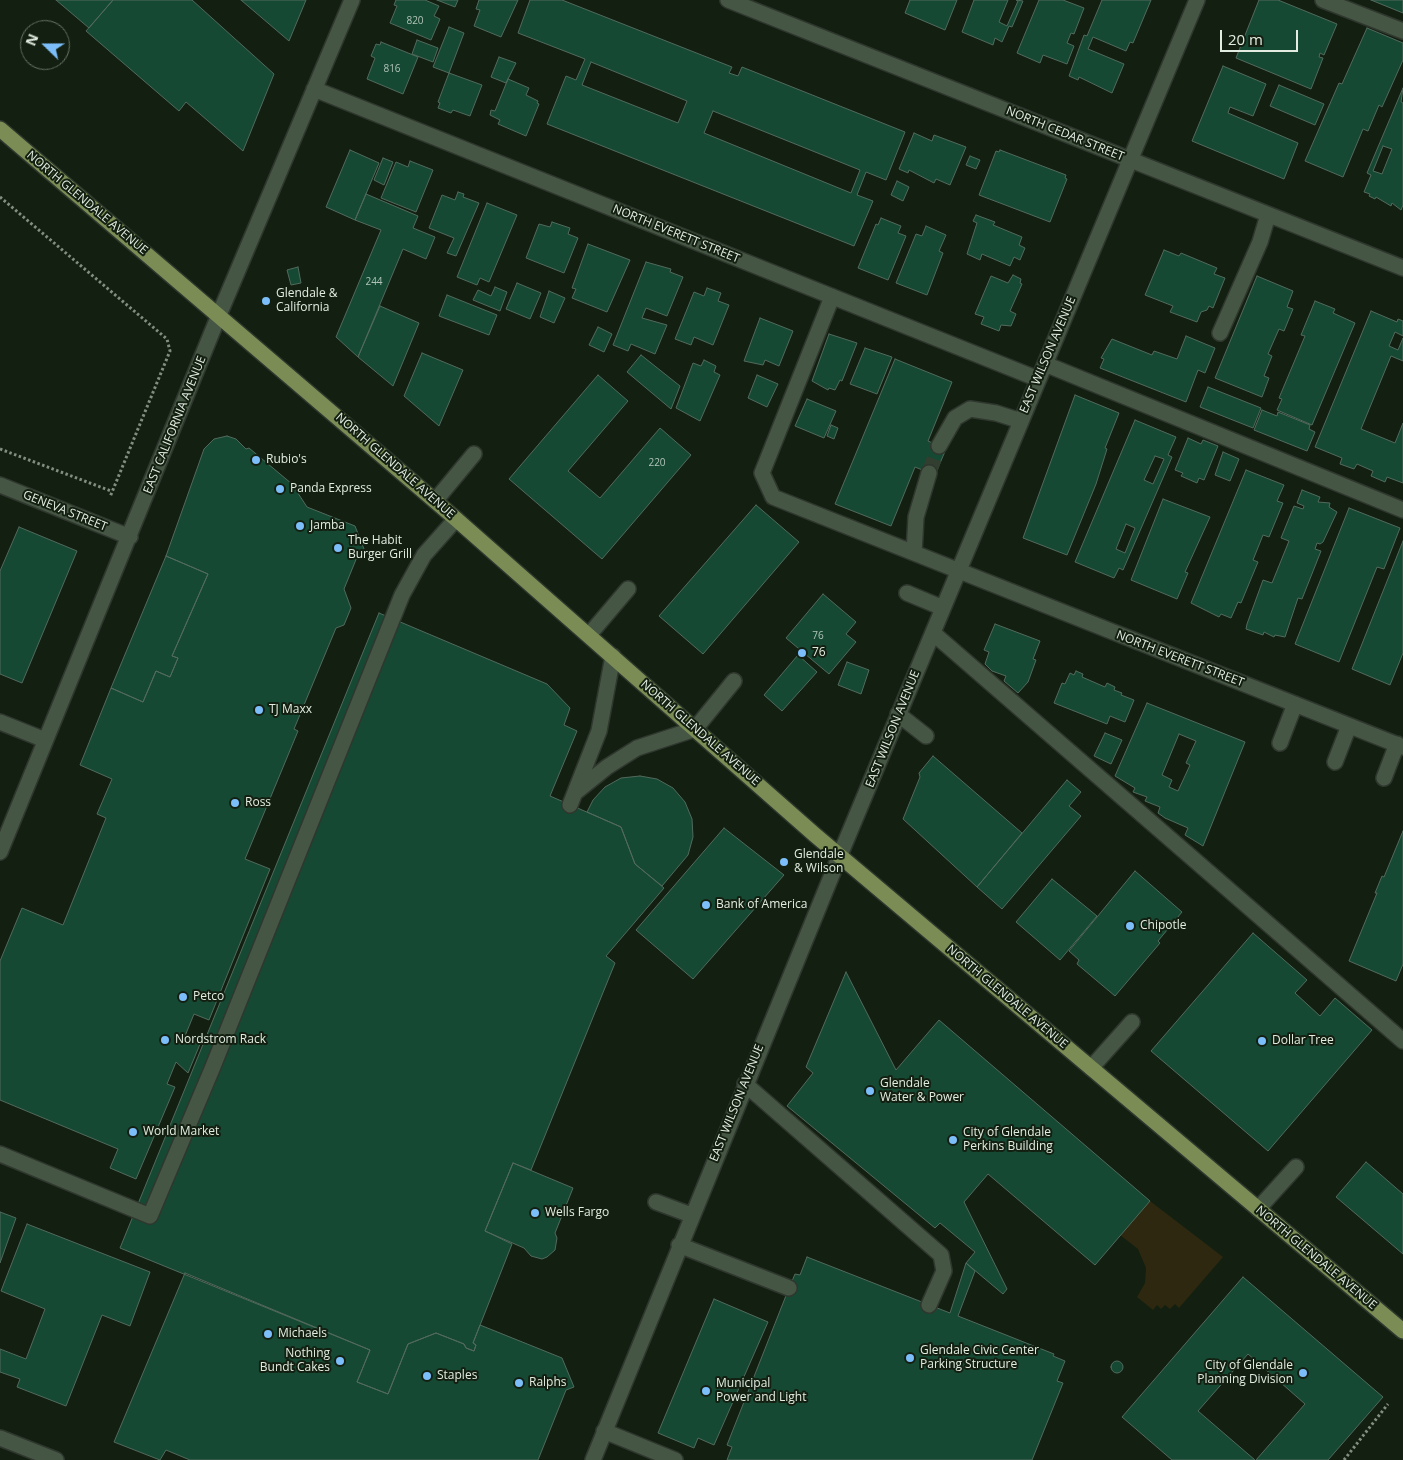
<!DOCTYPE html>
<html>
<head>
<meta charset="utf-8">
<style>
  body { margin:0 }
  #map { position:relative; width:1403px; height:1460px; overflow:hidden; background:#132011; font-family:"Open Sans",sans-serif }
  canvas { display:block }
  .north { position:absolute; left:20px; top:20px; width:50px; height:50px; box-sizing:border-box; background:#132011; border:1px solid #667264; border-radius:50%; rotate:292deg; font-size:14px; font-weight:700; line-height:20px; text-align:center; color:#e3ece1 }
  .north::after { content:''; display:block; margin:auto; width:18px; height:22px; background:#7cbef9; clip-path:polygon(50% 0,100% 100%,50% 72%,0 100%) }
  .scale { position:absolute; left:1220px; top:30px; width:78px; height:22px; box-sizing:border-box; border:2px solid #e3ece1; border-top:0; padding-left:6px; font-size:15px; line-height:18px; white-space:nowrap; color:#e3ece1; -webkit-text-stroke:4px #132011; paint-order:stroke }
</style>
</head>
<body>
<div id="map">
<canvas width="1403" height="1460"></canvas>
<div class="north">N</div>
<div class="scale">20 m</div>
</div>
<script>
const g = document.querySelector('canvas').getContext('2d');
g.lineJoin = 'round';
function fillPath(path, color) { g.fillStyle = color; g.fill(path, 'evenodd'); }
const toPath = rows => new Path2D(rows.map(r => 'M' + r).join(''));
function stroke(path, color, width, dash) { g.strokeStyle = color; g.lineWidth = width; g.lineCap = dash ? 'butt' : 'round'; g.setLineDash(dash || []); g.stroke(path); }
function write(font, color, halo, rows, align = 'center') {
  g.font = font + ' "Open Sans",sans-serif'; g.lineWidth = 4; g.setLineDash([]); g.textBaseline = 'middle'; g.strokeStyle = halo; g.fillStyle = color; for (const [text, x, y, turn = 0] of rows) {
    g.save(); g.translate(x, y); g.rotate((+turn || 0) * Math.PI / 180); g.textAlign = isNaN(turn) ? turn : align; if (halo) g.strokeText(text, 0, 0); g.fillText(text, 0, 0); g.restore();
  }
}
fillPath(toPath([
  [1150,1201,1223,1257,1179,1308,1175,1304,1170,1309,1165,1305,1161,1309,1157,1305,1153,1310,1137,1297,1145,1283,1146,1268,1138,1249,1120,1235]
]), '#2d280f');
const building = toPath([
  [56,0,113,0,89,28,56,0],
  [113,0,192,0,274,74,243,151,186,102,179,111,86,31,113,0],
  [241,0,306,0,289,41,241,0],
  [396,0,425,0,439,6,434,16,440,19,431,40,390,23,397,6,394,5,396,0],
  [437,0,458,0,455,7,437,0],
  [479,0,518,0,501,37,474,26,480,10,476,9,479,0],
  [530,0,562,0,732,67,729,73,738,76,742,67,905,132,886,180,866,172,857,195,873,201,854,246,547,124,566,76,576,80,585,59,518,33,530,0],
  [591,62,687,101,678,123,582,85,591,62],
  [713,111,860,170,851,193,704,133,713,111],
  [910,0,957,0,945,30,905,13,910,0],
  [974,0,1008,0,999,22,1007,26,1018,1,1016,0,1023,1,1012,27,1009,26,1002,42,995,38,993,45,962,32,974,0],
  [1039,0,1063,0,1084,8,1074,34,1071,33,1067,43,1074,46,1067,64,1043,55,1040,63,1017,53,1039,0],
  [1102,0,1151,0,1133,43,1130,42,1126,51,1093,37,1088,49,1124,64,1112,93,1079,77,1078,80,1069,76,1084,35,1087,36,1102,0],
  [1259,0,1278,0,1337,24,1324,55,1320,53,1319,57,1323,58,1311,89,1236,58,1259,0],
  [1371,0,1403,0,1403,13,1371,0],
  [449,27,464,33,449,73,433,67,449,27],
  [1367,28,1403,43,1403,60,1382,107,1379,105,1368,131,1363,129,1343,177,1305,161,1339,83,1342,84,1367,28],
  [417,40,438,48,433,62,412,54,417,40],
  [381,42,418,57,403,94,367,79,375,58,371,56,376,44,380,45,381,42],
  [499,57,516,63,506,83,491,77,499,57],
  [1223,66,1266,84,1253,116,1230,107,1228,113,1298,143,1284,179,1192,141,1223,66],
  [449,73,482,85,470,116,453,110,451,113,438,108,440,103,438,102,449,73],
  [508,79,529,88,526,95,538,101,537,103,539,104,526,136,498,124,500,120,490,115,491,110,495,111,508,79],
  [1279,85,1324,104,1315,125,1270,106,1279,85],
  [1403,88,1401,102,1403,103,1403,205,1401,210,1392,203,1391,206,1376,197,1375,199,1369,196,1370,194,1364,192,1371,175,1367,173,1403,88],
  [1383,146,1392,149,1382,174,1373,171,1383,146],
  [914,133,932,141,934,135,966,147,950,185,936,179,934,183,909,170,908,173,899,169,914,133],
  [350,150,379,163,355,220,326,207,350,150],
  [1000,150,1066,175,1065,178,1067,179,1050,222,979,195,996,151,999,152,1000,150],
  [970,156,980,160,976,169,966,165,970,156],
  [383,158,393,162,384,185,374,180,383,158],
  [410,161,433,170,416,212,381,198,396,162,408,167,410,161],
  [897,181,909,187,903,201,891,195,897,181],
  [458,192,464,194,463,197,479,203,456,256,447,253,454,238,429,228,442,195,455,200,458,192],
  [366,194,418,216,413,228,435,237,426,259,403,249,358,357,336,337,381,230,355,220,366,194],
  [487,203,517,215,489,282,480,278,477,285,457,277,487,203],
  [976,215,995,222,993,225,1022,237,1019,245,1025,248,1020,260,1014,257,1010,266,982,254,980,260,967,254,977,223,973,221,976,215],
  [881,218,901,226,898,233,906,236,888,280,858,268,876,224,878,225,881,218],
  [552,222,570,228,568,234,578,238,564,273,526,258,539,224,550,227,552,222],
  [926,226,946,235,939,251,943,253,927,295,896,283,916,234,922,236,926,226],
  [588,244,630,260,607,312,572,298,576,289,572,288,588,244],
  [1164,250,1179,256,1181,253,1217,268,1214,274,1225,278,1213,308,1209,306,1207,310,1201,312,1197,322,1170,312,1173,306,1145,295,1164,250],
  [646,262,671,269,670,272,683,277,667,316,646,308,642,318,667,325,655,354,631,344,628,351,613,345,646,262],
  [298,267,301,283,291,285,287,270,298,267],
  [1013,275,1021,279,1020,283,1022,284,1010,311,1016,314,1011,326,1001,325,999,331,981,324,984,317,975,314,991,276,1008,283,1013,275],
  [1257,276,1293,291,1287,307,1293,309,1284,331,1279,329,1268,354,1272,356,1264,376,1269,378,1262,397,1215,378,1257,276],
  [517,283,541,293,530,319,506,309,517,283],
  [495,287,507,292,500,311,473,300,478,290,491,296,495,287],
  [707,288,721,293,718,301,729,305,713,345,694,337,691,345,675,339,694,292,704,296,707,288],
  [549,291,565,298,554,323,540,317,549,291],
  [447,295,497,315,489,335,439,316,447,295],
  [1315,301,1335,309,1333,313,1355,323,1312,425,1277,410,1282,399,1279,398,1305,336,1301,335,1315,301],
  [380,306,419,323,393,386,358,357,380,306],
  [1371,311,1397,322,1398,319,1403,321,1403,336,1395,332,1389,346,1398,350,1403,338,1403,361,1391,356,1361,429,1395,443,1403,423,1403,483,1387,477,1385,482,1371,476,1373,471,1357,464,1354,469,1340,464,1342,458,1315,447,1371,311],
  [760,318,793,331,779,366,765,360,763,365,744,361,760,318],
  [598,327,612,334,604,352,589,345,598,327],
  [829,334,857,343,842,381,840,380,835,390,829,388,828,390,812,381,829,334],
  [1186,336,1215,348,1205,373,1198,370,1186,402,1100,368,1104,359,1101,358,1112,339,1152,355,1154,351,1177,359,1186,336],
  [865,348,892,357,877,394,850,384,865,348],
  [422,353,463,370,439,426,404,396,422,353],
  [641,355,680,386,671,409,627,372,641,355],
  [895,359,952,382,928,441,946,449,935,475,915,467,891,526,835,504,895,359],
  [704,360,716,366,714,372,720,375,700,421,676,408,693,363,701,366,704,360],
  [598,375,628,401,568,471,600,498,660,428,691,455,602,559,509,479,598,375],
  [757,375,778,384,767,407,748,398,757,375],
  [1208,387,1261,408,1253,428,1200,407,1208,387],
  [1075,395,1119,413,1105,448,1107,449,1096,484,1067,555,1023,538,1075,395],
  [807,399,836,411,824,438,795,426,807,399],
  [1262,410,1277,416,1278,412,1310,425,1309,429,1315,432,1307,451,1254,430,1262,410],
  [1135,420,1176,437,1168,455,1172,457,1123,570,1119,568,1114,578,1075,562,1135,420],
  [1155,456,1164,459,1153,484,1144,480,1155,456],
  [1126,524,1135,528,1125,553,1116,549,1126,524],
  [831,425,838,428,834,439,827,436,831,425],
  [227,436,236,439,246,449,249,448,292,484,307,507,355,526,366,554,357,557,344,589,351,608,344,625,336,628,294,729,298,731,245,859,270,869,209,1020,194,1014,185,1036,203,1037,188,1073,176,1062,167,1084,175,1087,136,1179,110,1168,118,1149,0,1100,0,961,22,908,63,925,106,818,97,814,112,779,80,765,111,688,143,702,156,671,170,677,178,658,172,656,208,574,166,556,204,449,214,439,227,436],
  [1188,438,1201,444,1203,440,1218,446,1204,480,1199,478,1197,483,1181,476,1183,473,1175,470,1188,438],
  [1223,452,1239,459,1230,481,1215,475,1223,452],
  [1246,470,1284,485,1277,501,1283,503,1269,537,1263,535,1253,560,1258,562,1241,603,1238,602,1231,618,1221,614,1219,617,1191,603,1246,470],
  [1302,490,1320,497,1318,502,1330,503,1329,507,1337,512,1323,542,1320,544,1317,543,1315,549,1321,551,1302,599,1298,598,1285,637,1275,635,1274,637,1264,632,1263,635,1246,629,1247,624,1263,580,1272,583,1289,541,1281,538,1294,506,1303,509,1304,506,1297,503,1302,490],
  [1163,499,1210,517,1185,572,1188,573,1177,599,1131,580,1163,499],
  [756,505,799,542,703,654,659,616,756,505],
  [1349,508,1400,528,1384,569,1377,567,1339,662,1295,644,1349,508],
  [19,527,77,551,22,683,0,674,0,571,19,527],
  [1403,541,1403,653,1390,685,1352,669,1403,541],
  [166,556,208,574,172,656,178,658,170,677,156,671,143,702,111,688,166,556],
  [823,594,856,622,846,634,856,642,829,674,786,638,823,594],
  [379,613,547,684,570,708,564,725,577,731,550,796,621,827,635,864,664,888,606,956,615,963,531,1170,513,1163,485,1231,512,1244,473,1343,476,1345,474,1351,466,1348,464,1344,436,1333,408,1344,388,1394,357,1382,370,1350,120,1248,379,613],
  [995,624,1040,641,1033,659,1036,660,1028,682,1018,693,1004,681,1006,676,992,671,985,664,989,652,984,650,995,624],
  [798,655,817,672,782,711,764,695,798,655],
  [847,662,869,670,861,694,838,685,847,662],
  [1076,671,1083,674,1082,677,1105,687,1107,683,1115,687,1114,690,1122,693,1121,695,1134,700,1125,722,1110,716,1107,724,1054,703,1062,683,1065,684,1070,673,1074,675,1076,671],
  [1147,703,1245,742,1203,846,1185,835,1188,828,1165,818,1158,813,1160,807,1145,801,1147,797,1133,792,1135,788,1115,776,1147,703],
  [1179,734,1196,741,1186,763,1190,765,1178,791,1169,787,1172,780,1162,775,1179,734],
  [1105,733,1122,740,1111,764,1094,756,1105,733],
  [933,756,1022,833,977,887,903,819,920,777,919,773,933,756],
  [640,776,657,779,673,788,685,802,692,819,693,837,688,855,662,886,635,864,621,827,587,812,593,800,605,787,621,778,640,776],
  [1067,780,1081,792,1069,806,1081,816,1002,909,977,887,1067,780],
  [724,828,784,875,693,979,636,930,724,828],
  [1403,831,1403,964,1396,981,1349,961,1377,893,1375,893,1382,876,1384,877,1403,831],
  [1135,871,1182,912,1158,941,1160,943,1115,996,1077,964,1079,960,1069,951,1135,871],
  [1052,879,1097,916,1060,960,1016,922,1052,879],
  [1253,933,1307,980,1295,993,1320,1016,1335,998,1372,1030,1268,1151,1151,1051,1253,933],
  [846,972,896,1070,939,1020,1150,1201,1095,1265,988,1174,964,1202,1007,1289,1003,1294,966,1263,975,1252,940,1223,935,1228,787,1106,813,1073,806,1067,846,972],
  [1366,1162,1403,1194,1403,1254,1336,1197,1366,1162],
  [513,1163,573,1188,555,1233,557,1238,555,1250,547,1257,542,1259,531,1256,524,1248,485,1231,513,1163],
  [0,1212,16,1218,0,1263,0,1212],
  [27,1224,150,1272,130,1326,102,1315,66,1406,17,1387,20,1379,0,1372,0,1349,26,1359,45,1309,1,1291,27,1224],
  [807,1257,950,1313,966,1263,975,1271,958,1316,1054,1354,1053,1356,1065,1361,1057,1381,1063,1383,1032,1460,727,1460,732,1447,727,1445,789,1288,795,1274,800,1275,807,1257],
  [185,1273,370,1350,357,1382,388,1394,408,1344,436,1333,464,1344,466,1348,474,1351,476,1345,473,1343,480,1325,562,1358,574,1387,566,1390,538,1460,190,1460,166,1450,160,1460,114,1442,185,1273],
  [1243,1277,1383,1397,1328,1460,1256,1460,1305,1404,1248,1354,1198,1411,1255,1460,1172,1460,1122,1417,1243,1277],
  [714,1299,768,1322,714,1445,698,1438,694,1448,658,1433,714,1299],
  '1111 1367a6 6 0 1 1 12 0a6 6 0 1 1-12 0Z'
]);
fillPath(building, '#164934');
stroke(building, '#526a5d', 1);
stroke(toPath([
  [929,473,939,446]
]), '#323f30', 15, [15, 8]);
const minor = toPath([
  [728,0,1403,268],
  [1323,0,1403,31],
  [314,89,1038,379],
  [832,297,762,473,773,497,1403,747],
  [1220,333,1260,242,1268,215],
  [1045,364,1403,510],
  [939,446,955,418,970,409,996,413,1021,421],
  [0,485,130,537],
  [435,501,474,454],
  [914,553,916,517,929,473],
  [907,593,943,608],
  [933,633,1403,1041],
  [589,635,628,589],
  [898,714,926,736],
  [0,722,45,740],
  [1280,743,1295,704],
  [1335,762,1349,726],
  [1384,778,1397,744],
  [576,792,607,767,637,748,695,729,734,681],
  [570,805,599,731,613,656],
  [0,852,219,315,352,0],
  [1091,1068,1132,1022],
  [745,1084,941,1255,944,1271,929,1305],
  [0,1154,150,1216,212,1069,402,595,424,555,456,519],
  [656,1202,691,1215],
  [1258,1209,1296,1167],
  [679,1245,789,1288],
  [604,1431,675,1460],
  [0,1438,56,1460],
  [593,1460,840,855,1197,0]
]);
const major = toPath([
  [0,129,456,519,815,835,1403,1331]
]);
stroke(minor, '#2f372e', 18);
stroke(major, '#2f372e', 18);
stroke(toPath([
  [0,197,167,339,170,351,110,497],
  [0,449,111,491],
  [1344,1460,1388,1404]
]), '#838e81', 3, [2.5, 2.5]);
stroke(minor, '#465644', 15);
stroke(major, '#7b8d55', 15);
for (const [x, y, r, color] of [
  [266,301,5,"#7cbef9"],
  [256,460,5,"#7cbef9"],
  [280,489,5,"#7cbef9"],
  [300,526,5,"#7cbef9"],
  [338,548,5,"#7cbef9"],
  [802,653,5,"#7cbef9"],
  [259,710,5,"#7cbef9"],
  [235,803,5,"#7cbef9"],
  [784,862,5,"#7cbef9"],
  [706,905,5,"#7cbef9"],
  [1130,926,5,"#7cbef9"],
  [183,997,5,"#7cbef9"],
  [165,1040,5,"#7cbef9"],
  [1262,1041,5,"#7cbef9"],
  [870,1091,5,"#7cbef9"],
  [133,1132,5,"#7cbef9"],
  [953,1140,5,"#7cbef9"],
  [535,1213,5,"#7cbef9"],
  [268,1334,5,"#7cbef9"],
  [910,1358,5,"#7cbef9"],
  [340,1361,5,"#7cbef9"],
  [1303,1373,5,"#7cbef9"],
  [427,1376,5,"#7cbef9"],
  [519,1383,5,"#7cbef9"],
  [706,1391,5,"#7cbef9"]
]) { const dot = new Path2D(); dot.arc(x, y, r, 0, 2 * Math.PI); g.fillStyle = color; g.fill(dot); stroke(dot, '#132011', 2); }
write('10px', '#b0c3b6', null, [
  ["820",415,21],
  ["816",392,69],
  ["244",374,282],
  ["220",657,463],
  ["76",818,636]
]);
write('12px', '#e3ece1', '#132011', [
  ["NORTH CEDAR STREET",1065,134,22],
  ["NORTH GLENDALE AVENUE",87,203,40],
  ["NORTH EVERETT STREET",676,234,22],
  ["EAST WILSON AVENUE",1048,355,-67],
  ["EAST CALIFORNIA AVENUE",175,425,-68],
  ["NORTH GLENDALE AVENUE",395,466,41],
  ["GENEVA STREET",65,511,22],
  ["NORTH EVERETT STREET",1180,659,21],
  ["EAST WILSON AVENUE",893,729,-68],
  ["NORTH GLENDALE AVENUE",700,733,41],
  ["NORTH GLENDALE AVENUE",1007,997,40],
  ["EAST WILSON AVENUE",737,1103,-68],
  ["NORTH GLENDALE AVENUE",1316,1258,40]
]);
write('12px', '#e3ece1', '#132011', [
  ["Glendale &",276,294],
  ["California",276,308],
  ["Rubio's",266,460],
  ["Panda Express",290,489],
  ["Jamba",310,526],
  ["The Habit",348,541],
  ["Burger Grill",348,555],
  ["76",812,653],
  ["TJ Maxx",269,710],
  ["Ross",245,803],
  ["Glendale",794,855],
  ["& Wilson",794,869],
  ["Bank of America",716,905],
  ["Chipotle",1140,926],
  ["Petco",193,997],
  ["Nordstrom Rack",175,1040],
  ["Dollar Tree",1272,1041],
  ["Glendale",880,1084],
  ["Water & Power",880,1098],
  ["World Market",143,1132],
  ["City of Glendale",963,1133],
  ["Perkins Building",963,1147],
  ["Wells Fargo",545,1213],
  ["Michaels",278,1334],
  ["Glendale Civic Center",920,1351],
  ["Parking Structure",920,1365],
  ["Nothing",330,1354,"right"],
  ["Bundt Cakes",330,1368,"right"],
  ["City of Glendale",1293,1366,"right"],
  ["Planning Division",1293,1380,"right"],
  ["Staples",437,1376],
  ["Ralphs",529,1383],
  ["Municipal",716,1384],
  ["Power and Light",716,1398]
], 'left');
</script>
</body>
</html>
